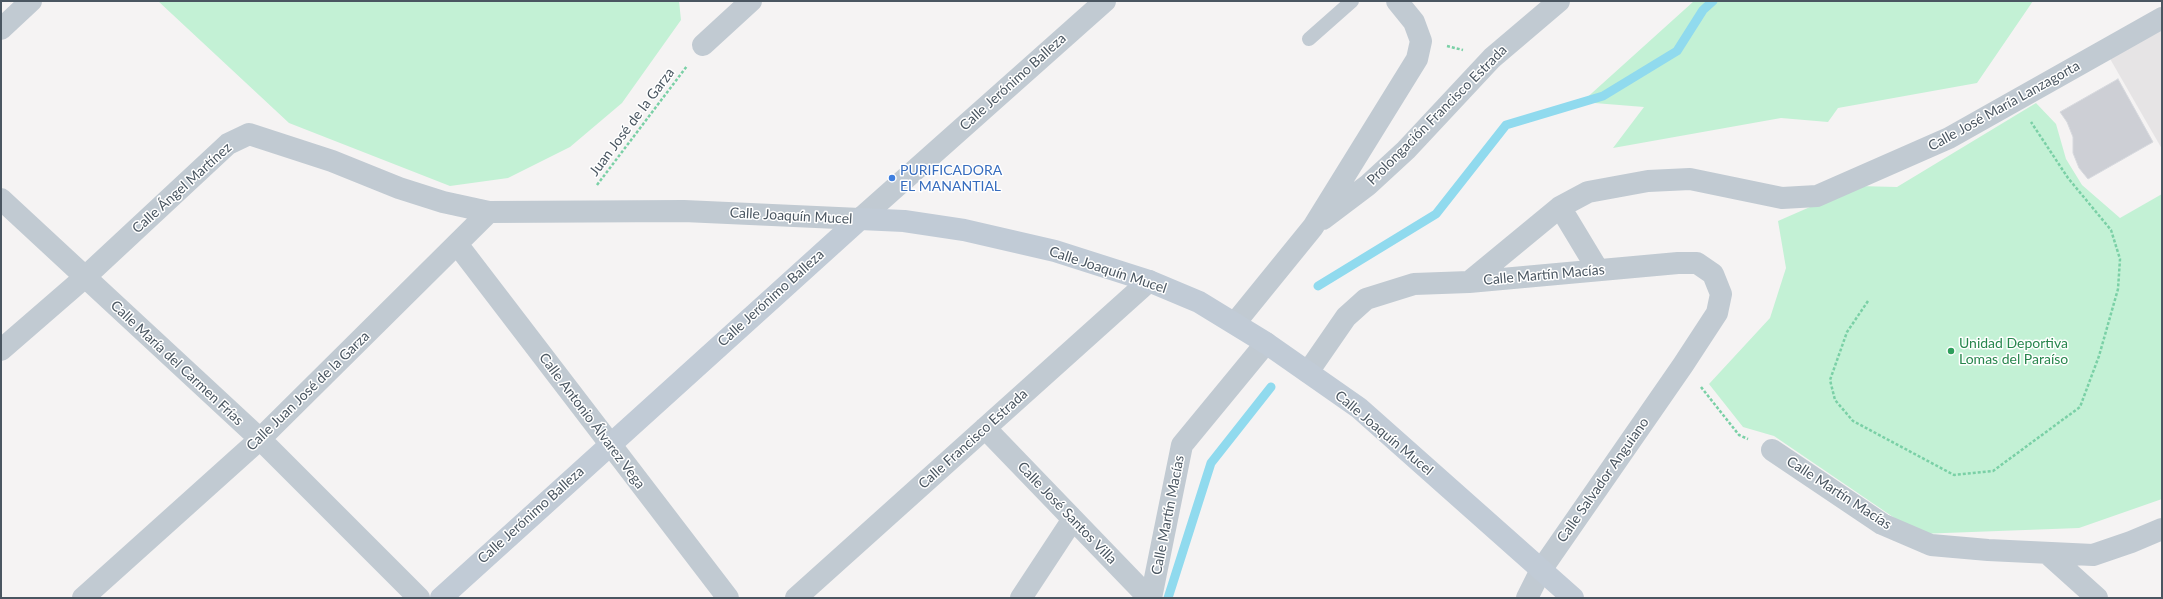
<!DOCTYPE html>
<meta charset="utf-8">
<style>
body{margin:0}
#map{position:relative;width:2163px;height:599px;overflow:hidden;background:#f5f3f3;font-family:Lato,sans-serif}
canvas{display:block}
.frame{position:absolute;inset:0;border:2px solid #4a5661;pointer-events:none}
</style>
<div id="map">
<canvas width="2163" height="599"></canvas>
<div class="frame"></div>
</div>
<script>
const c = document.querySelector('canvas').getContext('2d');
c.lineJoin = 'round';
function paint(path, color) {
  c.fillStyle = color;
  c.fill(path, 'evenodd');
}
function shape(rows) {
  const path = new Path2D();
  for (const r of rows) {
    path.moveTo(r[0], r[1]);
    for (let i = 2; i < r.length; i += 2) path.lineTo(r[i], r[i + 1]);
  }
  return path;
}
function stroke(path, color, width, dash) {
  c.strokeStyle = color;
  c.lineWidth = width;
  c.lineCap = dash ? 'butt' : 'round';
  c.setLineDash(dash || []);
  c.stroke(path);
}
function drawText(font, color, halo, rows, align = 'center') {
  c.font = font + ' Lato,sans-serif';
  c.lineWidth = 3;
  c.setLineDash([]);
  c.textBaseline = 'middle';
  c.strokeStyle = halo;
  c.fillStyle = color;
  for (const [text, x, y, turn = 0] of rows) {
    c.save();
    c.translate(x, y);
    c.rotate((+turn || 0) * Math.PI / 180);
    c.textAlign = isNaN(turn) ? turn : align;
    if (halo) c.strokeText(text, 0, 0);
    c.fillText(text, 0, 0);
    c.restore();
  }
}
paint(shape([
 [2162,28,2162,149,2109,57]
]), '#e6e4e5');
paint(shape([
 [158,1,679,1,681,20,622,103,570,147,508,178,450,186,289,123],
 [1694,1,2033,1,1977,83,1838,108,1828,122,1781,118,1613,148,1644,107,1582,102],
 [2036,103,2056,124,2066,159,2082,185,2120,218,2162,194,2162,499,2079,528,1918,534,1774,436,1743,427,1709,384,1770,318,1786,268,1778,221,1858,186,1897,187]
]), '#c3f1d5');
stroke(shape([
 [1318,286,1436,214,1506,125,1603,96,1677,51,1703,10,1713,1],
 [1168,598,1211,463,1271,387]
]), '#90daee', 9);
const building = shape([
 [2118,79,2153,142,2088,179,2079,168,2073,153,2073,137,2067,122,2060,112,2118,79]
]);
paint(building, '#cdcfd5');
stroke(building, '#d7d9de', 1);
stroke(shape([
 [1447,46,1463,50],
 [597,185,687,66],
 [1868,301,1847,332,1830,380,1835,400,1853,421,1954,475,1993,471,2080,407,2099,356,2118,289,2120,259,2111,230,2068,178,2031,122],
 [1701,387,1739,435,1748,439]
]), '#7ad0a6', 2.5, [3, 2]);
stroke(shape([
 [1309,39,1352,1]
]), '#c1cad2', 14);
stroke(shape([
 [1,29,31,1],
 [703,45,751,1],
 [1,199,260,439,419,598],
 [1560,207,1598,270],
 [1323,219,1368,185,1406,150,1492,58,1559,1],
 [457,244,728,598],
 [1469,282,1560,207,1588,192,1648,181,1690,179,1782,198,1817,196,1949,138,2162,18],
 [1235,323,1313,227,1417,59,1421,41,1414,22,1397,1],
 [1,350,84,278,228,144,249,134,332,161,399,188,443,202,489,212],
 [1308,372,1346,317,1366,299,1414,284,1469,282,1678,263,1697,263,1713,274,1721,294,1717,313,1683,365,1541,570,1527,598],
 [985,428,1149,598],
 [1772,450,1882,524,1931,545,1988,550,2093,555,2131,542,2162,529],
 [2047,553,2097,598],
 [83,598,260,439,489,212,684,211,860,219,1105,1],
 [796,598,1149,281],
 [1021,598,1073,519],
 [1151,598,1182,445,1266,343]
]), '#c1cad2', 22);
stroke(shape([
 [441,598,860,219,904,221,964,230,1055,251,1149,281,1199,302,1266,343,1359,408,1573,598]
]), '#c1cbd6', 22);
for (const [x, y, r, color] of [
 [892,178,4,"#3f7fe0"],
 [1951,351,4,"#2e9e5b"]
]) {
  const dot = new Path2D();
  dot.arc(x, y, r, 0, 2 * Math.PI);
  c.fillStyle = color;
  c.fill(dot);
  stroke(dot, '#fff', 1.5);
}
drawText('14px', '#4a5661', '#fff', [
 ["Calle Jerónimo Balleza",1013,82,-42],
 ["Calle José María Lanzagorta",2004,106,-29],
 ["Prolongación Francisco Estrada",1437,115,-45],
 ["Juan José de la Garza",632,122,-53],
 ["Calle Ángel Martínez",182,188,-42],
 ["Calle Joaquín Mucel",791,216,3],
 ["Calle Joaquín Mucel",1108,270,18],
 ["Calle Martín Macías",1544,275,-5],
 ["Calle Jerónimo Balleza",771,298,-42],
 ["Calle María del Carmen Frías",177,363,43],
 ["Calle Juan José de la Garza",308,391,-44],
 ["Calle Antonio Álvarez Vega",592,421,53],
 ["Calle Joaquín Mucel",1384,433,40],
 ["Calle Francisco Estrada",973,439,-42],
 ["Calle Salvador Anguiano",1603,480,-55],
 ["Calle Martín Macías",1839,493,33],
 ["Calle José Santos Villa",1067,513,46],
 ["Calle Jerónimo Balleza",531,515,-42],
 ["Calle Martín Macías",1168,515,-79]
]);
drawText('14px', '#366cbe', '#fff', [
 ["PURIFICADORA",900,170],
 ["EL MANANTIAL",900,186]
], 'left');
drawText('14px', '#27864d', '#fff', [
 ["Unidad Deportiva",1959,343],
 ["Lomas del Paraíso",1959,359]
], 'left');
</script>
